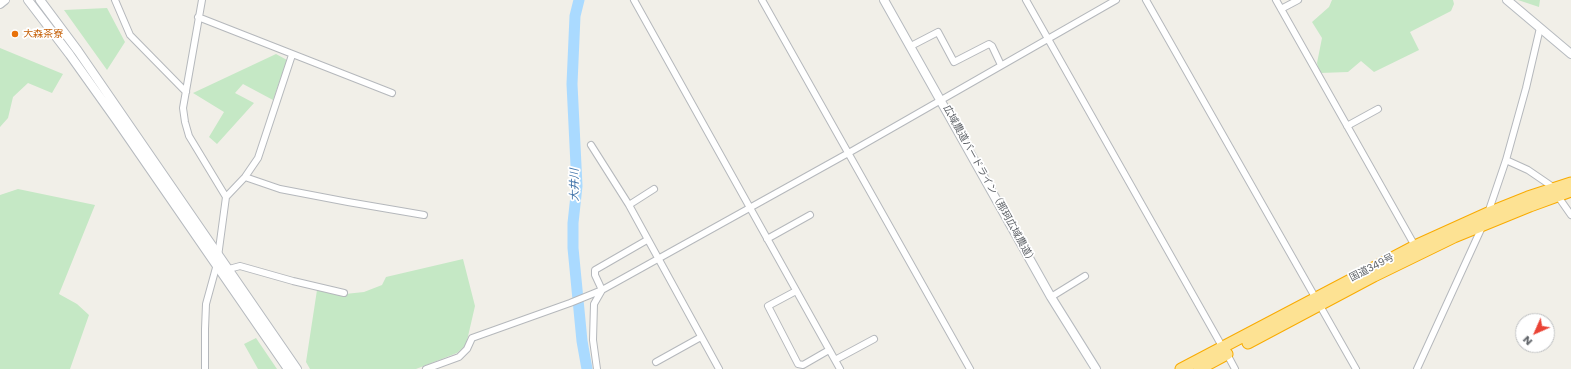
<!DOCTYPE html>
<meta charset="utf-8">
<style>
body{margin:0}
#map{position:relative;width:1571px;height:369px;overflow:hidden;background:#f1efe8;font-family:Poppins,sans-serif}
canvas{display:block}
.north{position:absolute;left:1515px;top:313px;width:40px;height:40px;box-sizing:border-box;background:#fff;border:1px solid #bfc1c3;border-radius:50%;rotate:225deg;font-size:11px;font-weight:700;line-height:16px;text-align:center;color:#5f6368}
.north::after{content:'';display:block;margin:auto;width:14px;height:18px;background:#ea4335;clip-path:polygon(50% 0,100% 100%,50% 72%,0 100%)}
</style>
<div id="map">
<canvas width="1571" height="369"></canvas>
<div class="north">N</div>
</div>
<script>
const c = document.querySelector('canvas').getContext('2d');
c.lineJoin = 'round';
function paint(path, color) {
  c.fillStyle = color;
  c.fill(path, 'evenodd');
}
function shape(rows) {
  const path = new Path2D();
  for (const r of rows) {
    path.moveTo(r[0], r[1]);
    for (let i = 2; i < r.length; i += 2) path.lineTo(r[i], r[i + 1]);
  }
  return path;
}
function stroke(path, color, width, dash) {
  c.strokeStyle = color;
  c.lineWidth = width;
  c.lineCap = dash ? 'butt' : 'round';
  c.setLineDash(dash || []);
  c.stroke(path);
}
function drawText(font, color, halo, rows, align = 'center') {
  c.font = font + ' Poppins,"Noto Sans JP",sans-serif';
  c.lineWidth = 3.5;
  c.setLineDash([]);
  c.textBaseline = 'middle';
  c.strokeStyle = halo;
  c.fillStyle = color;
  for (const [text, x, y, turn = 0] of rows) {
    c.save();
    c.translate(x, y);
    c.rotate((+turn || 0) * Math.PI / 180);
    c.textAlign = isNaN(turn) ? turn : align;
    if (halo) c.strokeText(text, 0, 0);
    c.fillText(text, 0, 0);
    c.restore();
  }
}
paint(shape([
 [1332,0,1453,0,1454,4,1451,11,1410,32,1419,50,1374,72,1361,61,1348,72,1320,73,1317,63,1322,38,1312,22,1329,7],
 [1518,0,1540,0,1539,7],
 [107,8,125,42,107,70,64,10],
 [0,48,63,74,52,93,28,83,13,97,8,118,0,127],
 [276,54,287,60,273,100,243,84,235,93,254,103,217,144,209,137,224,112,193,93],
 [18,189,95,205,59,294,77,304,89,315,70,369,0,369,0,195],
 [463,259,475,306,466,345,457,353,416,369,310,369,306,362,317,290,345,294,364,292,382,285,386,277],
 [256,338,277,369,258,369,244,344]
]), '#c5e8c5');
stroke(shape([
 [579,0,575,16,572,84,577,186,573,223,573,248,582,341,587,369]
]), '#aadaff', 11);
const street = shape([
 [115,0,130,35,186,92],
 [202,0,183,108,185,122,189,136,226,197],
 [634,0,840,369],
 [762,0,970,369],
 [1026,0,1223,348],
 [1146,0,1356,369],
 [1276,0,1415,246],
 [1281,9,1298,0],
 [198,17,392,93],
 [911,46,938,32,954,62,989,44,992,46,1001,65],
 [1347,126,1378,109],
 [591,145,629,205,719,369],
 [1506,160,1528,170,1550,185,1571,215],
 [245,177,280,189,348,202,424,215],
 [629,205,654,189],
 [1488,213,1506,160,1526,88,1540,28],
 [767,239,810,215],
 [229,269,240,266,293,281,344,293],
 [796,291,768,306,798,364,803,365,829,350],
 [1051,297,1085,276],
 [1227,354,1235,369],
 [835,360,874,339],
 [656,362,701,337],
 [205,369,205,329,206,304,217,264,226,197,245,177,258,158,292,55],
 [426,369,459,357,467,349,472,338,570,303,602,290,852,151,1116,0],
 [597,369,593,340,594,304,602,290,595,275,595,270,647,240],
 [1417,369,1482,227]
]);
const secondary = shape([
 [28,0,70,55,117,121,288,369],
 [40,0,78,51,297,369],
 [884,0,1051,297,1096,369],
 [1507,0,1571,54],
 [0,4,5,0]
]);
const highway = shape([
 [1248,343,1374,276,1454,237,1530,206,1571,191],
 [1181,369,1415,246,1488,213,1528,197,1571,183],
 [1199,369,1227,354]
]);
stroke(street, '#b5b8bc', 8);
stroke(secondary, '#b6babf', 10);
stroke(highway, '#f9ab00', 13);
stroke(street, '#fff', 6);
stroke(secondary, '#fff', 8);
stroke(highway, '#fde293', 11);
for (const [x, y, r, color] of [
 [15,34,4,"#e8710a"]
]) {
  const dot = new Path2D();
  dot.arc(x, y, r, 0, 2 * Math.PI);
  c.fillStyle = color;
  c.fill(dot);
  stroke(dot, '#fff', 1.5);
}
drawText('10px', '#c56008', '#fff', [
 ["大森茶寮",23,34]
], 'left');
drawText('10px', '#5f6368', '#fff', [
 ["広域農道バードライン（那珂広域農道）",989,185,61],
 ["国道349号",1372,268,-27]
]);
drawText('italic 11px', '#4174aa', '#fff', [
 ["大井川",575,185,-90]
]);
</script>
